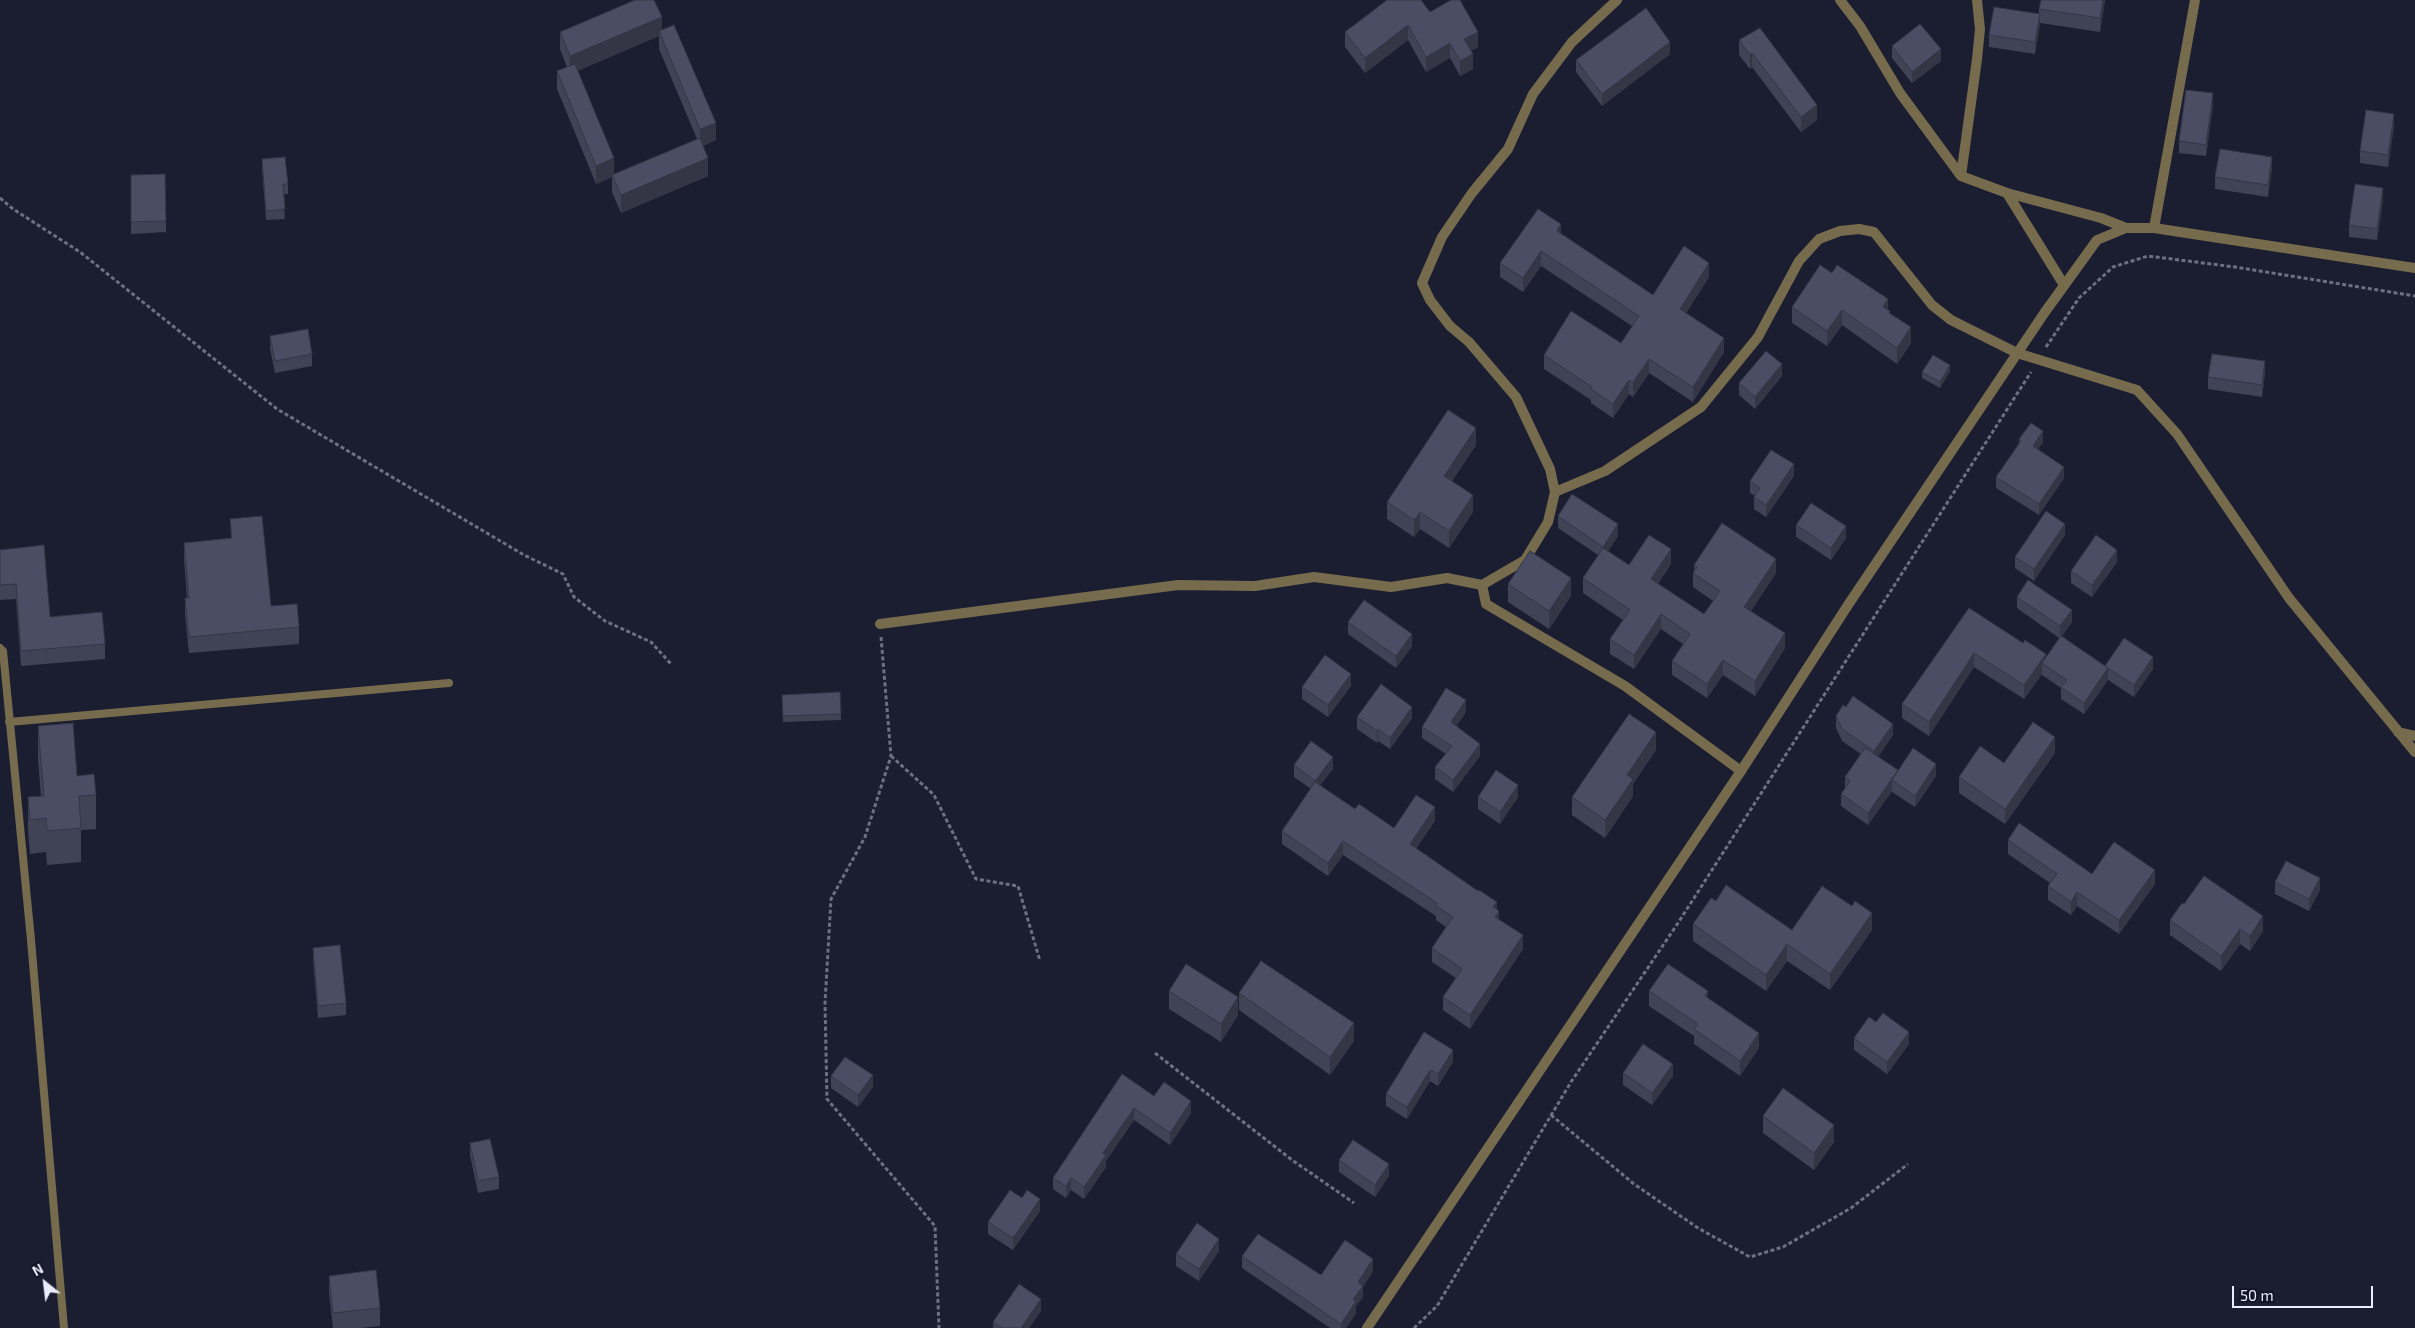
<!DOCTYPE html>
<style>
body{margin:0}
#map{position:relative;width:2415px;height:1328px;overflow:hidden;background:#1b1d31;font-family:"Exo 2",sans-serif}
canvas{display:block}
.north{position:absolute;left:20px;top:1258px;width:50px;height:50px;-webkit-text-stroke:4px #121427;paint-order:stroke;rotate:331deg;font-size:14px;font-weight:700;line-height:20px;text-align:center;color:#eaecfb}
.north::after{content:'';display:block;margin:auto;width:18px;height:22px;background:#eaecfb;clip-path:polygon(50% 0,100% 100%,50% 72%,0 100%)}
.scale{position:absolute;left:2232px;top:1286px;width:141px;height:22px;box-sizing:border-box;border:2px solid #eaecfb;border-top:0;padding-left:6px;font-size:15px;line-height:18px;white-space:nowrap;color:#eaecfb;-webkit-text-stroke:4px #121427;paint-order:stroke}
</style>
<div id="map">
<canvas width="2415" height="1328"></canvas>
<div class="north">N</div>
<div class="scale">50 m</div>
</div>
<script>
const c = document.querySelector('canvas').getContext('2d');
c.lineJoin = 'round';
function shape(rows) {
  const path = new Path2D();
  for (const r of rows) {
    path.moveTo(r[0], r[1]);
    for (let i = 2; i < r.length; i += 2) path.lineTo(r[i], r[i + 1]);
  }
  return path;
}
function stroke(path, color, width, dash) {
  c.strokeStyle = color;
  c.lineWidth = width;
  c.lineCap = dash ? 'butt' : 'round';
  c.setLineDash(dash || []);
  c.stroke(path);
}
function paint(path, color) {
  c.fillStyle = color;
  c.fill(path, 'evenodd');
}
stroke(shape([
 [0,198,13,209,80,252,277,409,524,555,563,574,574,597,605,621,651,642,671,664],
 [2046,347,2079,298,2113,267,2148,256,2235,267,2415,296],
 [881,637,891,756,865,837,831,899,825,1003,827,1099,935,1226,939,1328],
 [891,756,934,795,976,879,1018,886,1040,961],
 [1155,1053,1292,1160,1354,1203],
 [1551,1115,1634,1184,1698,1228,1750,1257,1783,1247,1851,1208,1908,1164],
 [1414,1328,1437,1306,1571,1082,1678,923,2031,372]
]), '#6e7082', 3, [4, 2.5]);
stroke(shape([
 [0,648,3,651,31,940,64,1328],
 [9,722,449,683]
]), '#766b4c', 8);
stroke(shape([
 [1840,0,1860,26,1900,93,1961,176,2007,193,2064,285],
 [1961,176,1977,59,1980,29,1977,0],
 [2007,193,2101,218,2126,228],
 [2154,228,2195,0],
 [1555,492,1605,471,1701,407,1758,337,1799,261,1819,239,1840,231,1859,229,1874,232,1932,305,1951,320,2017,353,2137,390,2177,434,2289,598,2415,752],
 [1482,585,1486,604,1625,686,1741,771],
 [880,624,1178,585,1255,586,1314,577,1391,587,1447,578,1482,585,1525,560,1548,522,1555,492,1550,469,1516,397,1469,342,1450,326,1430,300,1422,283,1442,237,1472,193,1508,149,1533,94,1572,42,1617,0],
 [2398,732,2415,736]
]), '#766b4c', 10);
stroke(shape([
 [1367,1328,1741,771,1848,605,2045,312,2097,240,2126,228,2154,228,2415,268]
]), '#766b4c', 10);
paint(shape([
 [2105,0,2100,32,2040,23,2035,54,1989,47,1989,35,2039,14,2039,9],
 [1430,12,1478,47,1471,51,1473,69,1460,76,1450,58,1426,72,1408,40,1365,73,1345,47,1345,32],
 [1760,28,1817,120,1801,132,1752,67,1750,69,1739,55,1739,40],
 [662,30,716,140,703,146,708,176,621,213,612,192,612,177,596,184,557,89,557,71,567,67,560,49,560,32],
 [659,36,659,49,697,139,614,174,577,71],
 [1892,46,1941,61,1912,83,1892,58],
 [1670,54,1602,106,1576,72,1576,60],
 [2213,105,2206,156,2179,153,2179,141],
 [2394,126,2388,167,2360,163,2360,151],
 [262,159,288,184,288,194,283,194,285,219,266,220,262,168],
 [2272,169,2268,197,2215,189,2215,177],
 [131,175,166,221,166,232,131,234],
 [2383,200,2377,240,2349,237,2349,225],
 [1561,234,1653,295,1709,277,1686,313,1724,352,1693,402,1649,373,1633,397,1629,394,1613,418,1591,403,1591,400,1544,369,1544,355,1621,343,1632,326,1541,266,1523,292,1500,277,1500,263],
 [1792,307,1888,310,1911,343,1897,364,1842,325,1827,346,1792,323],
 [270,336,312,354,312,366,275,373,270,348],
 [1950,371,1940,388,1922,378,1922,372],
 [2265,373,2262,397,2208,389,2208,377],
 [1782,376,1755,409,1739,395,1739,383],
 [2019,439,2043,442,2038,449,2064,478,2039,515,1996,488,1996,477,2019,443],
 [1476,445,1452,481,1473,512,1449,548,1420,529,1414,537,1387,519,1387,502],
 [1794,476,1766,517,1754,509,1754,497,1755,496,1750,493,1750,481],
 [1558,516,1618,536,1608,551,1629,565,1671,564,1658,584,1704,614,1713,601,1693,587,1693,573,1694,571,1694,565,1776,573,1751,611,1785,648,1755,696,1723,675,1707,698,1672,675,1672,661,1683,644,1661,629,1634,669,1610,654,1610,639,1623,620,1583,593,1583,578,1598,555,1558,528],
 [230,519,271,606,299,627,299,644,189,653,185,615,185,598,187,598,184,560,184,543,231,539],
 [1796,525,1846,538,1831,560,1796,537],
 [2065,535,2034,581,2015,568,2015,557],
 [0,550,50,617,105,644,105,659,21,666,16,599,0,600],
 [2117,562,2092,597,2071,583,2071,571],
 [1508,584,1571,596,1549,629,1508,602],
 [2017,597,2072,622,2062,636,2105,666,2153,669,2134,697,2108,680,2084,714,2061,699,2061,688,2042,675,2042,674,2024,699,1974,667,1929,736,1902,718,1902,704,1969,608,2023,643,2046,657,2059,638,2017,608],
 [1348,622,1412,646,1396,668,1348,634],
 [1351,686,1328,717,1302,699,1302,687],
 [840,692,841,720,783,722,782,701],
 [1466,712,1456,726,1480,756,1453,792,1435,779,1435,767,1446,754,1422,738,1422,727],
 [1836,716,1893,735,1878,757,1898,770,1936,776,1915,807,1892,792,1892,791,1868,825,1841,806,1841,794,1845,789,1845,777,1861,754,1842,741,1836,728],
 [1357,717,1412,718,1390,749,1378,741,1377,743,1357,729],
 [38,726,77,776,96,795,96,829,81,830,81,862,47,865,46,852,30,854,28,831,28,797,41,796,38,760],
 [1656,750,1633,784,1633,796,1605,838,1572,815,1572,797],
 [2055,753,2005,824,1959,793,1959,777,2004,763],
 [1294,765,1333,769,1320,785,1355,809,1394,828,1435,821,1416,848,1497,910,1499,920,1523,949,1470,1029,1443,1010,1443,997,1456,978,1432,962,1432,948,1446,927,1436,920,1436,916,1343,855,1328,876,1282,844,1282,831,1311,789,1294,777],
 [1478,797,1518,797,1500,824,1478,809],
 [2008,840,2092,874,2155,884,2119,934,2077,906,2071,915,2048,900,2048,886,2050,883,2008,854],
 [2275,882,2320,890,2309,911,2275,894],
 [1716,901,1792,930,1872,930,1830,990,1787,961,1766,991,1693,941,1693,924],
 [2184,904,2263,931,2250,951,2240,944,2221,971,2170,935,2170,920],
 [313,948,346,1003,346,1015,318,1018,313,960],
 [1169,991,1238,1015,1221,1042,1169,1009],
 [1649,991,1708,998,1759,1048,1740,1076,1694,1044,1694,1036,1649,1006],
 [1239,993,1354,1041,1330,1075,1239,1010],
 [1876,1022,1909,1044,1887,1074,1854,1050,1854,1038],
 [1424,1032,1453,1062,1438,1086,1430,1081,1407,1119,1386,1106,1386,1094],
 [1623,1073,1673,1076,1652,1105,1623,1085],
 [1122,1074,1154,1096,1191,1113,1170,1145,1134,1120,1106,1161,1106,1167,1084,1199,1071,1190,1066,1198,1053,1189,1053,1178],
 [831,1076,873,1087,858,1107,831,1088],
 [1763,1116,1834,1142,1814,1170,1763,1133],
 [470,1143,499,1177,499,1189,478,1193,470,1155],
 [1339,1160,1389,1176,1375,1197,1339,1172],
 [1040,1211,1013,1250,988,1234,988,1222],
 [1219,1251,1199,1281,1176,1266,1176,1254],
 [1242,1256,1321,1275,1373,1271,1363,1287,1363,1297,1356,1306,1356,1313,1346,1328,1330,1328,1242,1268],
 [329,1276,380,1308,380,1326,361,1328,333,1328,329,1293],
 [1041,1311,1029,1328,993,1328,993,1322]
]), '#404256');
paint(shape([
 [2103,0,2105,0,2100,32,2100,18],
 [2040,14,2040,26,2035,54,2035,42],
 [662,17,662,35,659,31,659,36,570,74,570,56],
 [1408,25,1408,40,1365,73,1365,58],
 [1478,32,1478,47,1464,54,1464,39],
 [1670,42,1670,54,1602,106,1602,94],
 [1450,43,1450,58,1426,72,1426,57],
 [1941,49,1941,61,1912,83,1912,72],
 [1752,53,1752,67,1750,69,1750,55],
 [1473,54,1473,69,1460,76,1460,61],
 [2213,93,2213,105,2206,156,2206,145],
 [1817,105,1817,120,1801,132,1801,117],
 [2394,114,2394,126,2388,167,2388,155],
 [716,123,716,140,700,147,700,129],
 [2272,157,2272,169,2268,197,2268,185],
 [614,158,614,176,612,175,612,177,596,184,596,166],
 [708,158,708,176,621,213,621,195],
 [2383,188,2383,200,2377,240,2377,229],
 [1561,224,1561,239,1557,231],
 [1541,251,1541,266,1523,292,1523,278],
 [1709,263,1709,277,1680,323,1680,309],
 [1888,299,1888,314,1883,307],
 [1842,310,1842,325,1827,346,1827,331],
 [1911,327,1911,343,1897,364,1897,348],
 [1724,338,1724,352,1693,402,1693,387],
 [1649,359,1649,373,1633,397,1633,382],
 [2265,361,2265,373,2262,397,2262,385],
 [1782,364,1782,376,1755,409,1755,397],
 [1950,365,1950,371,1940,388,1940,382],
 [1629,380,1629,394,1613,418,1613,404],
 [1476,428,1476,445,1444,493,1444,476],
 [2043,431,2043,442,2033,457,2033,446],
 [1794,464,1794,476,1766,517,1766,505],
 [2064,467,2064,478,2039,515,2039,504],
 [1473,495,1473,512,1449,548,1449,531],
 [1420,512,1420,529,1414,537,1414,520],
 [1618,524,1618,536,1603,559,1603,547],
 [2065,524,2065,535,2034,581,2034,569],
 [1846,526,1846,538,1831,560,1831,548],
 [1671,549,1671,564,1651,594,1651,579],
 [2117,550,2117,562,2092,597,2092,585],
 [1776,559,1776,573,1744,621,1744,607],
 [1571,578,1571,596,1549,629,1549,611],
 [2072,610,2072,622,2060,638,2060,626],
 [1661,614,1661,629,1634,669,1634,655],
 [1785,633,1785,648,1755,696,1755,681],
 [1412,634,1412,646,1396,668,1396,656],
 [1974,653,1974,667,1929,736,1929,722],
 [2046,654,2046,666,2042,663,2042,674,2024,699,2024,685],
 [2153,657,2153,669,2134,697,2134,685],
 [1723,660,1723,675,1707,698,1707,684],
 [2108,668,2108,680,2084,714,2084,703],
 [1351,674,1351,686,1328,717,1328,705],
 [1466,700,1466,712,1451,734,1451,722],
 [1412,707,1412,718,1390,749,1390,738],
 [1893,724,1893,735,1874,763,1874,751],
 [1378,729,1378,741,1377,743,1377,731],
 [1656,732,1656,750,1633,784,1633,796,1605,838,1605,820,1627,775],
 [2055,737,2055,753,2005,824,2005,809],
 [1480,744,1480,756,1453,792,1453,780],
 [1333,757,1333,769,1315,792,1315,781],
 [1936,764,1936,776,1915,807,1915,796],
 [1898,770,1892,780,1892,791,1868,825,1868,813],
 [1518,785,1518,797,1500,824,1500,812],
 [1435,807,1435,821,1410,858,1410,844],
 [1343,841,1343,855,1328,876,1328,863],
 [2155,870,2155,884,2119,934,2119,920],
 [2320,878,2320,890,2309,911,2309,899],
 [2077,892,2077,906,2071,915,2071,902],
 [1497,902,1497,914,1499,911,1499,925,1495,931,1493,907],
 [1872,913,1872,930,1830,990,1830,974],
 [2263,916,2263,931,2250,951,2250,936],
 [2240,929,2240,944,2221,971,2221,956],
 [1523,935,1523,949,1470,1029,1470,1015],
 [1787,944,1787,961,1766,991,1766,975],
 [1708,991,1708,1006,1705,996],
 [1238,997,1238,1015,1221,1042,1221,1024],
 [1354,1023,1354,1041,1330,1075,1330,1057],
 [1909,1032,1909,1044,1887,1074,1887,1062],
 [1759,1033,1759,1048,1740,1076,1740,1061],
 [1453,1050,1453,1062,1438,1086,1438,1074],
 [1673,1064,1673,1076,1652,1105,1652,1093],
 [1430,1070,1430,1081,1407,1119,1407,1107],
 [873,1075,873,1087,858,1107,858,1095],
 [1191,1101,1191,1113,1170,1145,1170,1133],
 [1134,1108,1134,1120,1106,1161,1106,1167,1084,1199,1084,1187,1103,1153],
 [1834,1125,1834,1142,1814,1170,1814,1153],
 [1389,1164,1389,1176,1375,1197,1375,1185],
 [1071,1178,1071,1190,1066,1198,1066,1186],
 [1040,1199,1040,1211,1013,1250,1013,1238],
 [1219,1239,1219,1251,1199,1281,1199,1269],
 [1373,1259,1373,1271,1363,1287,1363,1297,1356,1306,1356,1313,1346,1328,1341,1328,1341,1324,1353,1299,1358,1282],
 [1041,1299,1041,1311,1029,1328,1021,1328]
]), '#343646');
const building = shape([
 [635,0,654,0,662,17,570,56,560,32,635,0],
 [1387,0,1421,0,1430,12,1451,0,1460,0,1478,32,1464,39,1473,54,1460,61,1450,43,1426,57,1408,25,1365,58,1345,32,1387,0],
 [2041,0,2103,0,2100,18,2039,9,2041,0],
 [1994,7,2040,14,2035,42,1989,35,1994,7],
 [1646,8,1670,42,1602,94,1576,60,1646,8],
 [1920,24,1941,49,1912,72,1892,46,1920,24],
 [674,25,716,123,700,129,659,31,674,25],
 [1760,28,1817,105,1801,117,1752,53,1750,55,1739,40,1760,28],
 [575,64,614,158,596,166,557,71,575,64],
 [2186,90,2213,93,2206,145,2179,141,2186,90],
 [2366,110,2394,114,2388,155,2360,151,2366,110],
 [700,138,708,158,621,195,612,175,700,138],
 [2220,149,2272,157,2268,185,2215,177,2220,149],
 [285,157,288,184,283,184,285,209,266,211,262,159,285,157],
 [165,174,166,221,131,222,131,175,165,174],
 [2355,184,2383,188,2377,229,2349,225,2355,184],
 [1538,209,1561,224,1557,231,1653,295,1684,246,1709,263,1680,309,1724,338,1693,387,1649,359,1633,382,1629,380,1613,404,1591,389,1592,387,1544,355,1571,311,1621,343,1639,316,1541,251,1523,278,1500,263,1538,209],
 [1820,265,1832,273,1837,265,1888,299,1883,307,1890,311,1889,313,1911,327,1897,348,1842,310,1827,331,1792,307,1820,265],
 [308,329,312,354,275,361,270,336,308,329],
 [1766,351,1782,364,1755,397,1739,383,1766,351],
 [2212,354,2265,361,2262,385,2208,377,2212,354],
 [1933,355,1950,365,1940,382,1922,372,1933,355],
 [1448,410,1476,428,1444,476,1473,495,1449,531,1420,512,1414,520,1387,502,1448,410],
 [2031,423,2043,431,2033,446,2064,467,2039,504,1996,477,2021,441,2019,439,2031,423],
 [1771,450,1794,464,1766,505,1754,497,1760,488,1750,481,1771,450],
 [1572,494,1618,524,1603,547,1558,516,1572,494],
 [1811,503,1846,526,1831,548,1796,525,1811,503],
 [2046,511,2065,524,2034,569,2015,557,2046,511],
 [262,516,271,606,297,604,299,627,189,637,185,598,189,598,184,543,232,538,230,519,262,516],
 [1722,523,1776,559,1744,607,1785,633,1755,681,1723,660,1707,684,1672,661,1690,634,1661,614,1634,655,1610,639,1630,610,1583,578,1603,548,1629,565,1649,535,1671,549,1651,579,1704,614,1720,591,1693,573,1697,567,1694,565,1722,523],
 [2096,535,2117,550,2092,585,2071,571,2096,535],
 [44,545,50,617,102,612,105,644,21,651,16,584,0,585,0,550,44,545],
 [1530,551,1571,578,1549,611,1508,584,1530,551],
 [2028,580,2072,610,2060,626,2017,597,2028,580],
 [1364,600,1412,634,1396,656,1348,622,1364,600],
 [1969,608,2023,643,2025,640,2046,654,2024,685,1974,653,1929,722,1902,704,1969,608],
 [2061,636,2108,668,2084,703,2061,687,2067,680,2042,663,2061,636],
 [2124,638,2153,657,2134,685,2105,666,2124,638],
 [1325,655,1351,674,1328,705,1302,687,1325,655],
 [1381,684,1412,707,1390,738,1378,729,1377,731,1357,717,1381,684],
 [1446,688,1466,700,1451,722,1480,744,1453,780,1435,767,1452,746,1422,727,1446,688],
 [840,692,841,714,783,716,782,695,840,692],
 [1853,696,1893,724,1874,751,1842,729,1836,716,1843,705,1846,707,1853,696],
 [1629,714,1656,732,1627,775,1633,779,1605,820,1572,797,1629,714],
 [2033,722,2055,737,2005,809,1959,777,1980,746,2004,763,2033,722],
 [73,723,77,776,94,774,96,795,79,796,81,828,47,831,46,818,30,820,28,797,44,796,38,726,73,723],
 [1311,741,1333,757,1315,781,1294,765,1311,741],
 [1865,748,1898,770,1868,813,1841,794,1850,781,1845,777,1865,748],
 [1913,748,1936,764,1915,796,1892,780,1913,748],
 [1496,770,1518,785,1500,812,1478,797,1496,770],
 [1315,782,1355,809,1359,804,1394,828,1416,795,1435,807,1410,844,1478,891,1479,890,1497,902,1493,907,1499,911,1495,917,1523,935,1470,1015,1443,997,1462,969,1432,948,1453,917,1436,906,1437,903,1343,841,1328,863,1282,831,1315,782],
 [2019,823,2092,874,2114,842,2155,870,2119,920,2077,892,2071,902,2048,886,2057,874,2008,840,2019,823],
 [2286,861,2320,878,2309,899,2275,882,2286,861],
 [2204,876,2263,916,2250,936,2240,929,2221,956,2170,920,2182,903,2184,904,2204,876],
 [1726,885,1792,930,1822,886,1852,906,1855,901,1872,913,1830,974,1787,944,1766,975,1693,924,1711,898,1716,901,1726,885],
 [340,945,346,1003,318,1006,313,948,340,945],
 [1261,961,1354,1023,1330,1057,1239,993,1261,961],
 [1186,964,1238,997,1221,1024,1169,991,1186,964],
 [1668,964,1708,991,1705,996,1759,1033,1740,1061,1694,1029,1698,1024,1649,991,1668,964],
 [1883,1013,1909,1032,1887,1062,1854,1038,1869,1017,1876,1022,1883,1013],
 [1424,1032,1453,1050,1438,1074,1430,1070,1407,1107,1386,1094,1424,1032],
 [1643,1044,1673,1064,1652,1093,1623,1073,1643,1044],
 [845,1057,873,1075,858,1095,831,1076,845,1057],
 [1122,1074,1154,1096,1164,1082,1191,1101,1170,1133,1134,1108,1103,1153,1106,1155,1084,1187,1071,1178,1066,1186,1053,1178,1122,1074],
 [1783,1088,1834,1125,1814,1153,1763,1116,1783,1088],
 [490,1139,499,1177,478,1181,470,1143,490,1139],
 [1353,1140,1389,1164,1375,1185,1339,1160,1353,1140],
 [1010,1190,1022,1198,1027,1190,1040,1199,1013,1238,988,1222,1010,1190],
 [1197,1223,1219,1239,1199,1269,1176,1254,1197,1223],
 [1258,1234,1321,1275,1345,1240,1373,1259,1358,1282,1363,1286,1353,1299,1356,1301,1341,1324,1242,1256,1258,1234],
 [376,1270,380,1308,333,1313,329,1276,376,1270],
 [1019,1284,1041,1299,1021,1328,1002,1328,993,1322,1019,1284]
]);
paint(building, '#4a4d64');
stroke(building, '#343646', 1);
</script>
